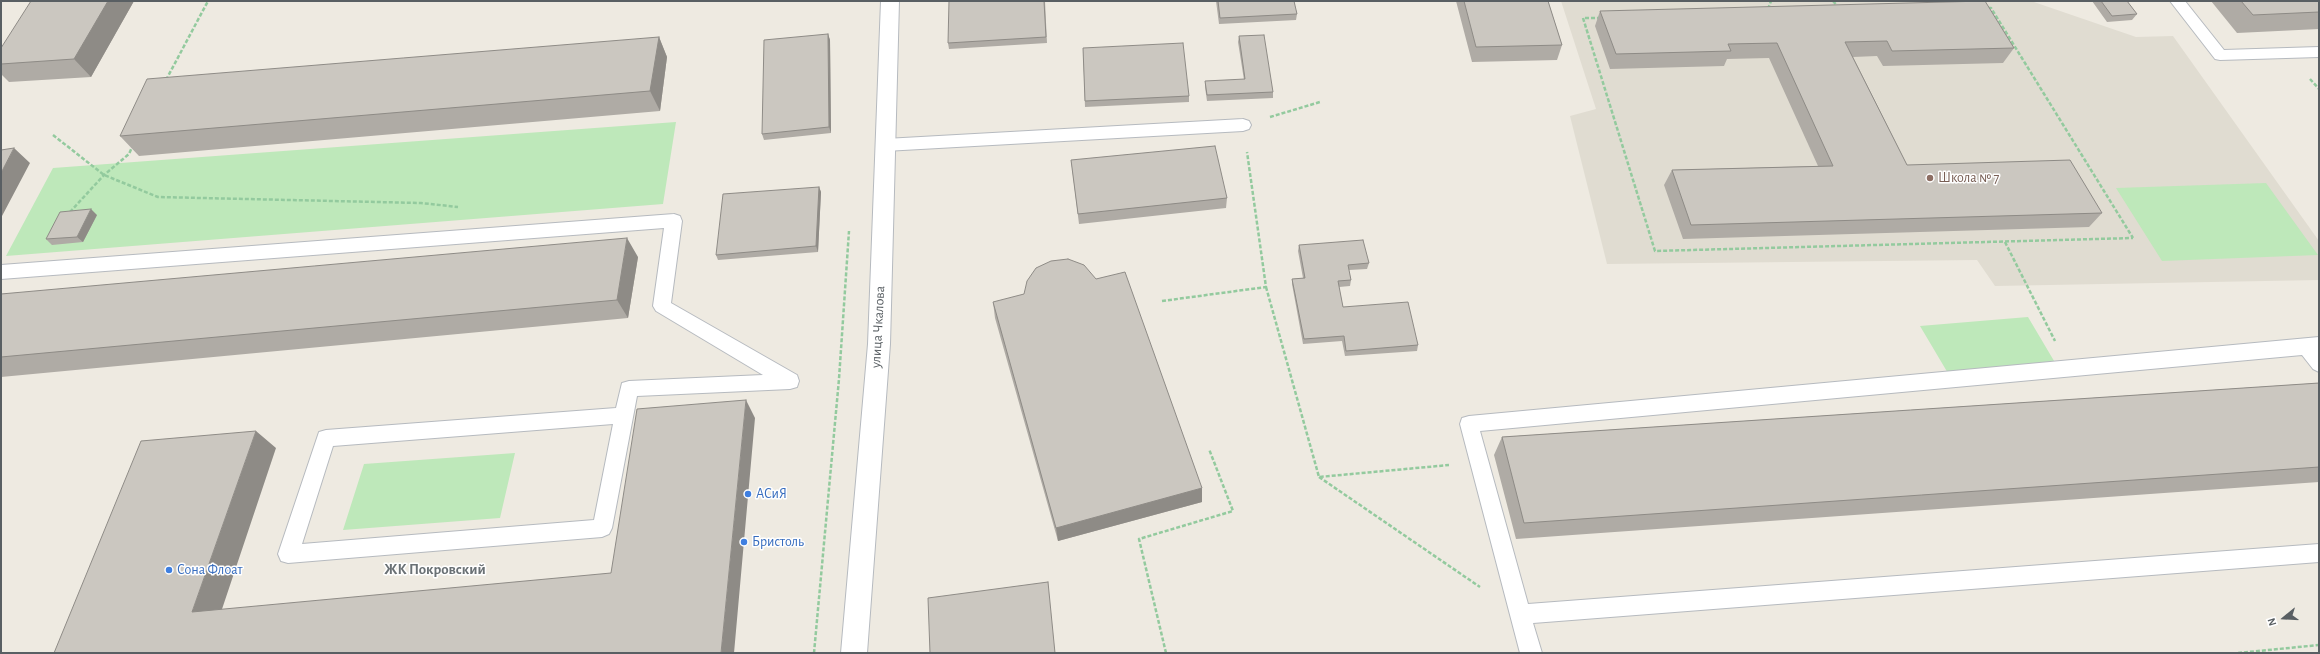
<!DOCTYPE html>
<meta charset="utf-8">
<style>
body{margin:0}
#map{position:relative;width:2320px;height:654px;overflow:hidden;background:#eeeae1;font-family:"Alegreya Sans",sans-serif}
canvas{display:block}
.frame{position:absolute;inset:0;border:2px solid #595f63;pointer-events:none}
.north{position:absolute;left:2264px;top:598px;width:40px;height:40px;-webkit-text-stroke:3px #fff;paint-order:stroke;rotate:252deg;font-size:11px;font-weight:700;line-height:16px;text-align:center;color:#595f63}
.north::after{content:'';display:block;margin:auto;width:14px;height:18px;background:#595f63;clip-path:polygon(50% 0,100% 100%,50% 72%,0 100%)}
</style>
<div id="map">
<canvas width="2320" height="654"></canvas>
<div class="frame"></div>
<div class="north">N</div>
</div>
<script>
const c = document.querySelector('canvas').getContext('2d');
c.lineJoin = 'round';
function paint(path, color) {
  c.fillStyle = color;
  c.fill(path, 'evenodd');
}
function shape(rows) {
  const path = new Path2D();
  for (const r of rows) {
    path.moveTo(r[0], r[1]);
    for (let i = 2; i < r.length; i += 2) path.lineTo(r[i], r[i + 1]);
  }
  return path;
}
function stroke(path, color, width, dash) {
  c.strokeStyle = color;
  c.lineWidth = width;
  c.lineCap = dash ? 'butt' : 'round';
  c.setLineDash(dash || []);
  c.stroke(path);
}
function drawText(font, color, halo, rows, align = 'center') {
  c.font = font + ' "Alegreya Sans",sans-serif';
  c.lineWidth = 3;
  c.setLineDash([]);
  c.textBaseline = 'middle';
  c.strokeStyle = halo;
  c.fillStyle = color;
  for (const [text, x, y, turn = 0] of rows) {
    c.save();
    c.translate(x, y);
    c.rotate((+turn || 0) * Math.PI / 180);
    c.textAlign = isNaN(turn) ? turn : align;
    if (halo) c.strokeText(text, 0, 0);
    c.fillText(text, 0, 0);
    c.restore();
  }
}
paint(shape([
 [1561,1,2031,1,2136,37,2173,36,2319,241,2319,280,1995,286,1977,260,1607,264,1570,116,1596,109]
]), '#e0dcd1');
paint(shape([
 [676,122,663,204,6,256,53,168],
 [2266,183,2318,255,2162,261,2116,188],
 [2028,317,2060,371,1952,380,1920,326],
 [515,453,500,518,343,530,364,464]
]), '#bee8ba');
const lane = shape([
 [2170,1,2185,1,2224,50,2319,47,2319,57,2220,60,2215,59,2170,1],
 [1243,119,1249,121,1251,125,1249,129,1243,131,885,151,879,149,877,145,879,141,885,139,1243,119],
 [674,214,680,216,682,221,671,303,797,375,799,381,797,387,790,389,637,396,612,528,609,534,602,537,288,563,281,561,278,554,319,432,326,430,616,408,622,383,629,381,763,375,656,311,653,306,664,228,1,279,1,265,674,214],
 [613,424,594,520,302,544,333,446,613,424],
 [2319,337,2319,372,2313,369,2302,355,1480,431,1528,604,2319,544,2319,562,1533,623,1542,653,1520,653,1460,424,1462,418,1469,416,2319,337]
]);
const street = shape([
 [881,1,899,1,890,344,867,653,841,653,868,344,881,1]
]);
stroke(lane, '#b6babf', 2);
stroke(street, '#b6babf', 2);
stroke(shape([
 [1833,1,1839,8],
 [1988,8,1991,8,2133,238],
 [1768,9,1771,1],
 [1601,18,1583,18,1655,251,2133,238],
 [2310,79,2319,89],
 [166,80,208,1],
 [1270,117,1320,102],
 [53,135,104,175,158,197,421,203,458,207],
 [70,212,104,175,129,154,133,145],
 [2005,242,2055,341],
 [1266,287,1319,477,1449,465],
 [1162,301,1266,287,1247,152],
 [1319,477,1480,587],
 [814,653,839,379,849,231],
 [1166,653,1139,539,1233,511,1209,449],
 [2238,653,2319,645]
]), '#93ca9e', 2.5, [4, 2]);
paint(lane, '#fff');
paint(street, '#fff');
paint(shape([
 [31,1,134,1,91,77,9,82,1,74,1,64],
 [1045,1,1047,43,949,49,948,43],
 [1216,1,1294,1,1297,14,1296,20,1219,24],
 [1456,1,1548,1,1562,45,1557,60,1472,62],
 [2092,1,2127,1,2137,14,2132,20,2107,22],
 [2211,1,2319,1,2319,29,2237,33],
 [1600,11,2014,48,2003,63,1883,66,1877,56,1853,57,1907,165,2102,213,2089,227,1683,239,1664,185,1672,170,1818,166,1769,58,1727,59,1724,66,1610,69,1595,26],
 [828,34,830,40,831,133,764,140,762,134],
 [1239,36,1273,92,1273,98,1207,101,1205,87,1205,81,1244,80,1238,42],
 [659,37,667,57,660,111,139,156,120,136],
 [1083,48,1189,96,1189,102,1085,107],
 [1071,160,1227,198,1226,208,1079,224],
 [819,187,821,192,818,252,718,260,716,255],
 [97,215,83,242,52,245,46,239],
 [1299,245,1369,263,1367,269,1349,270,1351,280,1350,286,1339,287,1343,307,1418,345,1417,351,1345,356,1342,341,1303,344,1292,284,1292,279,1303,278,1298,251],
 [638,257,628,318,1,377,1,294],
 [993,302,1202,488,1202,502,1058,541,995,318],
 [2319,383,2319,482,1516,539,1494,455,1502,437]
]), '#afaba5');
paint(shape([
 [108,1,134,1,91,77,74,59],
 [828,34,830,40,831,133,829,127],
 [659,37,667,57,660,111,650,91],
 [14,148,30,163,2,216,1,215,1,173],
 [819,187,821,192,818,252,816,246],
 [91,209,97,215,83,242,77,237],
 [627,238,638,257,628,318,617,300],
 [746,400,755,418,734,653,721,653],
 [256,431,276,448,216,627,192,612],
 [1202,488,1202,502,1058,541,1056,528]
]), '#8e8b86');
const building = shape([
 [31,1,108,1,74,59,1,64,1,48,31,1],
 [949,1,1044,1,1046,37,948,43,949,1],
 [1218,1,1294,1,1297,14,1220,18,1218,1],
 [1464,1,1548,1,1562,45,1476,47,1464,1],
 [1985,1,2014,48,1892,51,1887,41,1845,42,1907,165,2070,160,2102,213,1691,225,1672,170,1833,166,1777,43,1728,44,1731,51,1616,54,1600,11,1985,1],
 [2101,1,2127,1,2137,14,2112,16,2101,1],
 [2241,1,2319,1,2319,12,2253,15,2241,1],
 [828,34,829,127,762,134,764,40,828,34],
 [1264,35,1273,92,1207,95,1205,81,1245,79,1239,36,1264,35],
 [659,37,650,91,120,136,147,79,659,37],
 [1183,43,1189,96,1085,101,1083,48,1183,43],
 [1215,146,1227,198,1078,214,1071,160,1215,146],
 [14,148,1,173,1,150,14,148],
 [819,187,816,246,716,255,723,194,819,187],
 [91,209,77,237,46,239,60,212,91,209],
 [627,238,617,300,1,357,1,294,627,238],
 [1363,240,1369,263,1348,265,1351,280,1338,281,1343,307,1408,302,1418,345,1346,351,1344,336,1304,339,1292,279,1305,278,1299,245,1363,240],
 [1068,259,1084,265,1096,279,1125,272,1202,488,1056,528,993,302,1024,294,1027,281,1036,268,1051,261,1068,259],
 [2319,383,2319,467,1524,523,1502,437,2319,383],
 [746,400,721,653,54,653,141,441,256,431,192,612,611,573,637,409,746,400],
 [1048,582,1055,653,930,653,928,598,1048,582]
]);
paint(building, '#cbc7c0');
stroke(building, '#8e8b86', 1);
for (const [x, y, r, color] of [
 [1930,178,4,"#8d6e63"],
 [748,494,4,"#3f7fe0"],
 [744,542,4,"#3f7fe0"],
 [169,570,4,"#3f7fe0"]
]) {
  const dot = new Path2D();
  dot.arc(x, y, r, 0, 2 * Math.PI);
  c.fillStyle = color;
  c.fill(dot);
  stroke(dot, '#fff', 1.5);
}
drawText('14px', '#785e54', '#fff', [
 ["Школа № 7",1938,178]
], 'left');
drawText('14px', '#595f63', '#fff', [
 ["улица Чкалова",878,327,-87]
]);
drawText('14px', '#366cbe', '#fff', [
 ["АСиЯ",756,494],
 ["Бристоль",752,542],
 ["Сона Флоат",177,570]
], 'left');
drawText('bold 15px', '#6a7175', '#fff', [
 ["ЖК Покровский",435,569]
]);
</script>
